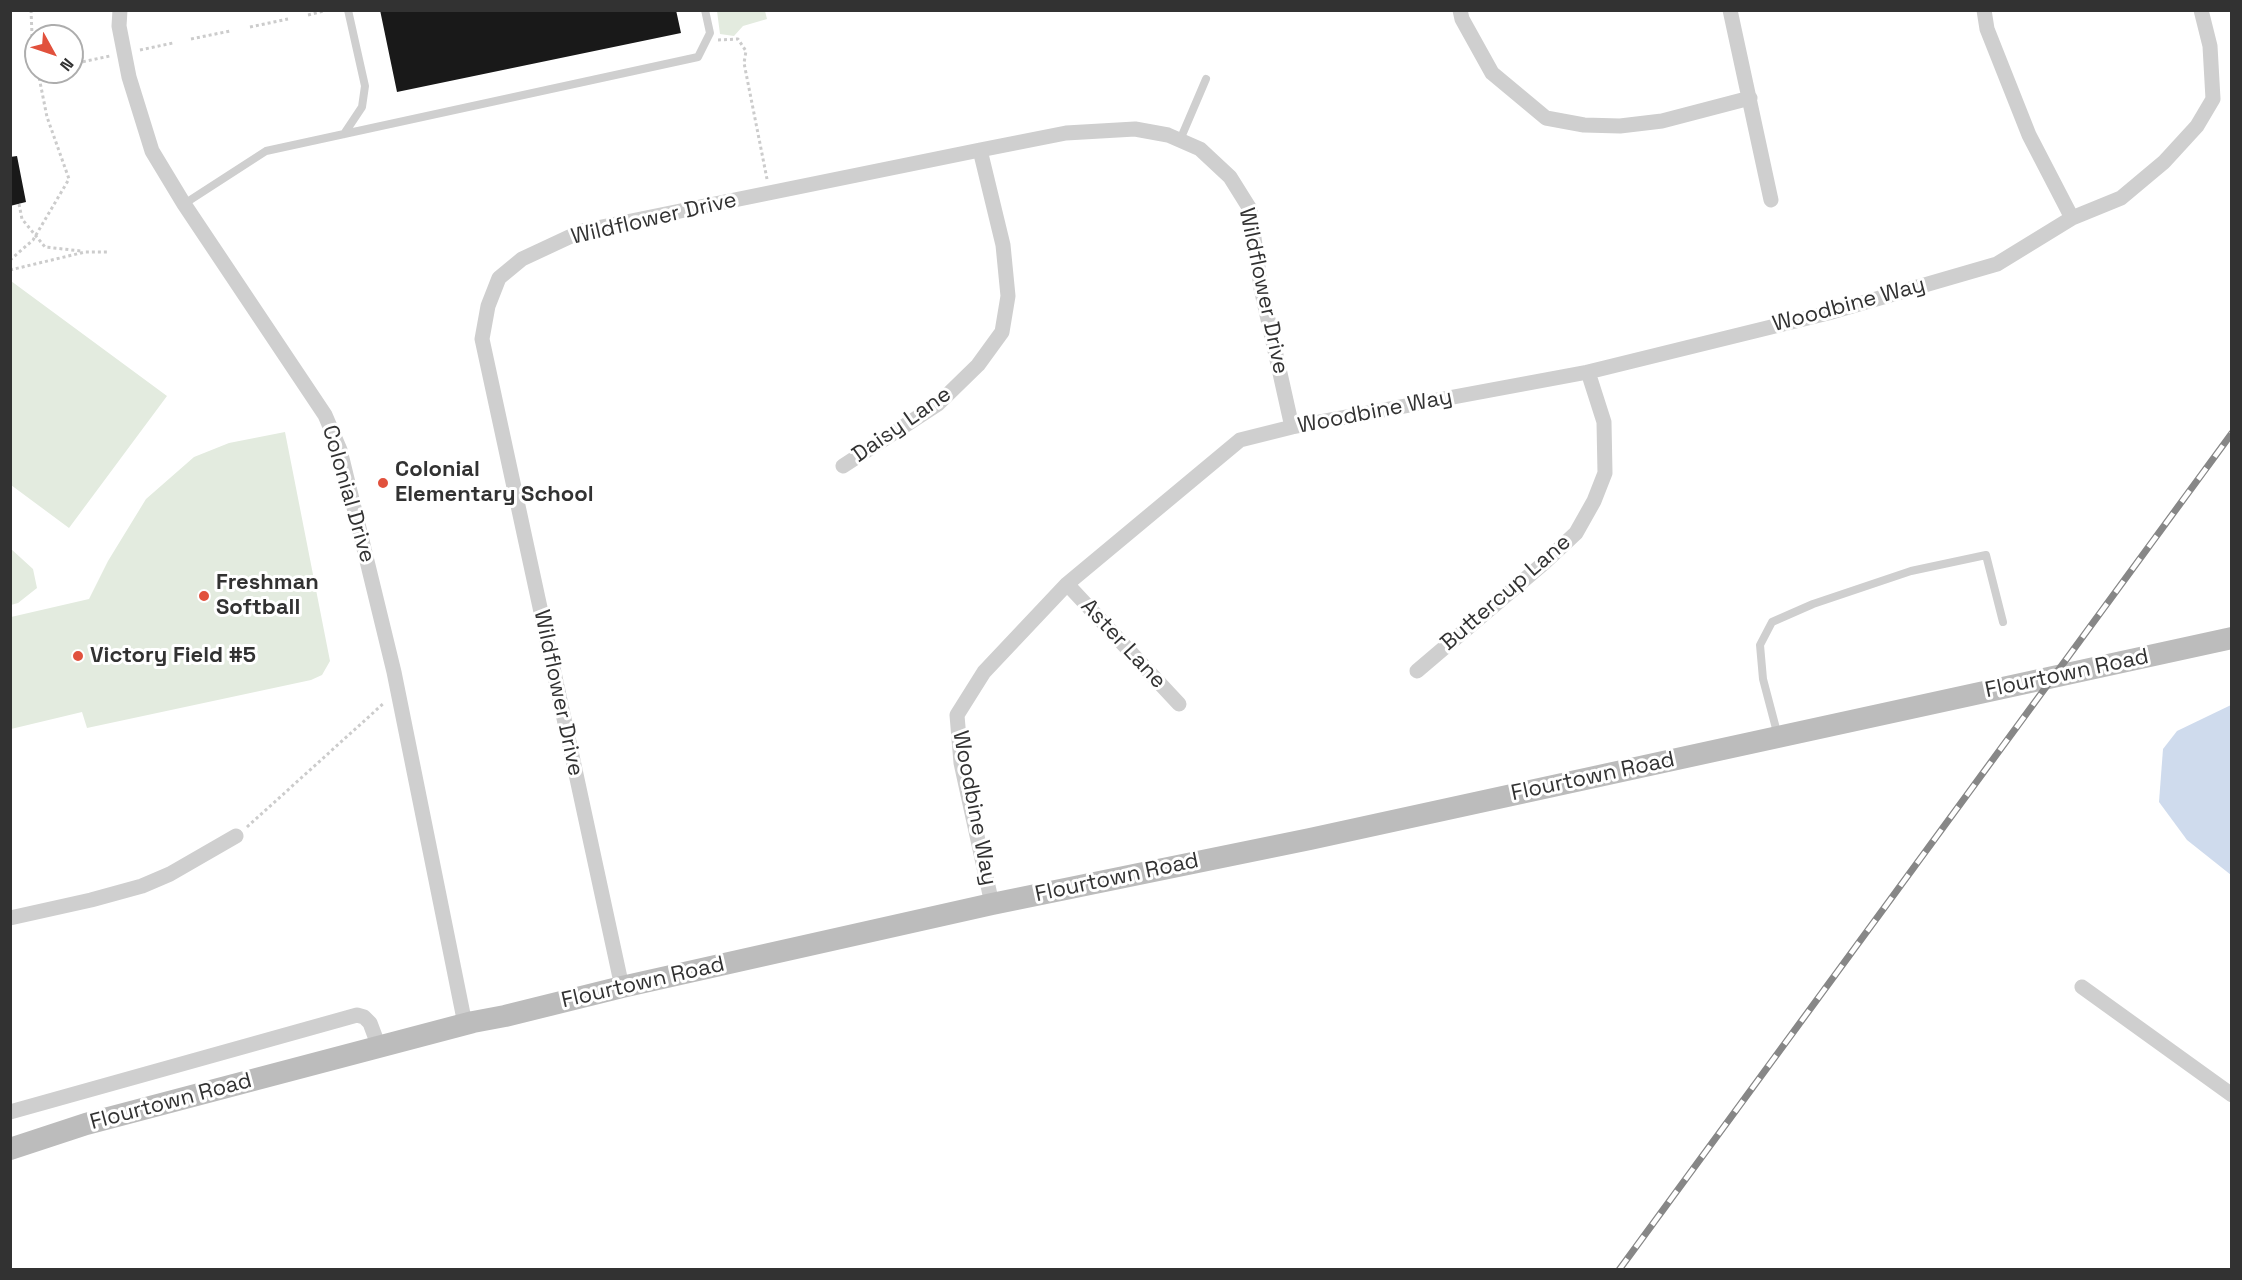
<!DOCTYPE html>
<style>
body{margin:0}
#map{position:relative;width:2242px;height:1280px;overflow:hidden;background:#fff;font-family:"Space Grotesk",sans-serif}
canvas{display:block}
.frame{position:absolute;inset:0;border:12px solid #323232;pointer-events:none}
.north{position:absolute;left:24px;top:24px;width:60px;height:60px;box-sizing:border-box;background:#fff;border:2px solid #adadad;border-radius:50%;rotate:130deg;font-size:16px;font-weight:700;line-height:24px;text-align:center;color:#323232}
.north::after{content:'';display:block;margin:auto;width:21px;height:27px;background:#e1513d;clip-path:polygon(50% 0,100% 100%,50% 72%,0 100%)}
</style>
<div id="map">
<canvas width="2242" height="1280"></canvas>
<div class="frame"></div>
<div class="north">N</div>
</div>
<script>
const c = document.querySelector('canvas').getContext('2d');
c.lineJoin = 'round';
function paint(path, color) {
  c.fillStyle = color;
  c.fill(path, 'evenodd');
}
function shape(rows) {
  const path = new Path2D();
  for (const r of rows) {
    path.moveTo(r[0], r[1]);
    for (let i = 2; i < r.length; i += 2) path.lineTo(r[i], r[i + 1]);
  }
  return path;
}
function stroke(path, color, width, dash) {
  c.strokeStyle = color;
  c.lineWidth = width;
  c.lineCap = dash ? 'butt' : 'round';
  c.setLineDash(dash || []);
  c.stroke(path);
}
function drawText(font, color, halo, rows, align = 'center') {
  c.font = font + ' "Space Grotesk",sans-serif';
  c.lineWidth = 6;
  c.setLineDash([]);
  c.textBaseline = 'middle';
  c.strokeStyle = halo;
  c.fillStyle = color;
  for (const [text, x, y, turn = 0] of rows) {
    c.save();
    c.translate(x, y);
    c.rotate((+turn || 0) * Math.PI / 180);
    c.textAlign = isNaN(turn) ? turn : align;
    if (halo) c.strokeText(text, 0, 0);
    c.fillText(text, 0, 0);
    c.restore();
  }
}
paint(shape([
 [717,11,765,11,767,19,743,26,734,36,720,34],
 [11,281,167,396,69,528,11,485],
 [285,432,330,661,322,675,311,680,87,728,82,712,11,729,11,617,89,599,108,561,146,499,194,457,229,443],
 [10,548,33,569,37,588,18,603,11,605]
]), '#e3ebdf');
paint(shape([
 [2231,705,2231,875,2187,840,2159,802,2163,749,2177,731]
]), '#cfdbed');
paint(shape([
 [380,10,676,10,681,33,397,92],
 [17,156,26,202,10,206,10,157]
]), '#191919');
stroke(shape([
 [31,10,32,35,36,59],
 [308,15,328,10],
 [250,27,288,19],
 [191,39,230,31],
 [718,40,738,39,746,51,744,63,767,179],
 [140,50,173,43],
 [77,63,110,56],
 [19,204,22,219,45,247,81,251],
 [10,260,33,240,69,179,47,117,38,72],
 [10,270,85,252,109,252],
 [247,827,384,703]
]), '#ccc', 3, [3, 3]);
stroke(shape([
 [344,134,362,107,365,86,348,10],
 [1180,140,1206,79],
 [184,204,266,151,698,57,710,33,705,10],
 [1778,736,1763,679,1760,645,1772,622,1813,604,1911,571,1986,555,2003,622]
]), '#cfcfcf', 8);
stroke(shape([
 [120,10,119,26,129,77,152,151,184,204,325,415,340,450,394,672,465,1024],
 [1460,10,1462,19,1492,73,1546,118,1584,125,1620,126,1662,121,1750,98],
 [1730,10,1771,200],
 [1984,10,1987,29,2029,135,2072,218],
 [843,466,938,404,978,365,1002,332,1008,296,1003,245,980,150],
 [1067,584,1179,704],
 [1417,671,1544,563,1576,533,1594,501,1605,473,1604,422,1588,372],
 [992,904,961,763,957,715,984,672,1067,584,1240,440,1292,427,1588,372,1828,313,1997,264,2072,218,2121,198,2164,162,2197,126,2213,99,2210,46,2201,10],
 [10,918,91,900,142,886,170,874,236,836],
 [622,987,482,339,488,306,499,278,522,259,582,231,980,150,1066,133,1135,129,1168,135,1200,149,1230,177,1250,209,1261,288,1292,427],
 [2082,987,2232,1095],
 [10,1112,357,1015,364,1017,370,1023,379,1047]
]), '#cfcfcf', 15);
stroke(shape([
 [10,1149,86,1124,473,1022,505,1016,622,987,992,904,1310,839,2232,638]
]), '#bcbcbc', 22);
const rail = shape([
 [1619,1270,2232,433]
]);
stroke(rail, '#878787', 7);
stroke(rail, '#fff', 4.5, [14]);
for (const [x, y, r, color] of [
 [383,483,6,"#e1513d"],
 [204,596,6,"#e1513d"],
 [78,656,6,"#e1513d"]
]) {
  const dot = new Path2D();
  dot.arc(x, y, r, 0, 2 * Math.PI);
  c.fillStyle = color;
  c.fill(dot);
  stroke(dot, '#fff', 2);
}
drawText('22px', '#323232', '#fff', [
 ["Wildflower Drive",654,219,-13],
 ["Wildflower Drive",1263,291,78],
 ["Woodbine Way",1849,305,-15],
 ["Woodbine Way",1375,412,-11],
 ["Daisy Lane",902,425,-35],
 ["Colonial Drive",348,494,74],
 ["Buttercup Lane",1506,593,-41],
 ["Aster Lane",1123,644,47],
 ["Flourtown Road",2067,674,-12],
 ["Wildflower Drive",558,693,78],
 ["Flourtown Road",1593,777,-12],
 ["Woodbine Way",974,808,79],
 ["Flourtown Road",1117,878,-12],
 ["Flourtown Road",643,983,-13],
 ["Flourtown Road",171,1102,-15]
]);
drawText('bold 22px', '#323232', '#fff', [
 ["Colonial",395,470],
 ["Elementary School",395,495],
 ["Freshman",216,583],
 ["Softball",216,608],
 ["Victory Field #5",90,656]
], 'left');
</script>
